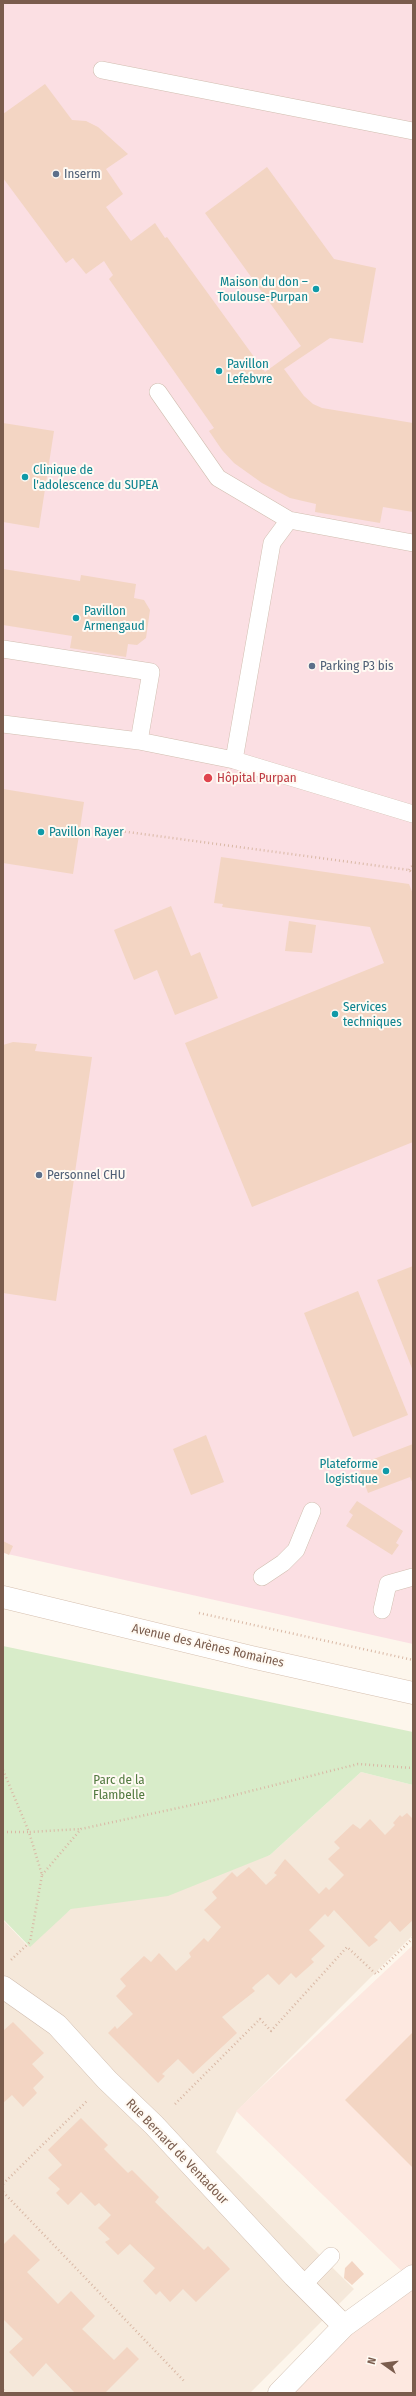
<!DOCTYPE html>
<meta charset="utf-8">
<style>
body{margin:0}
#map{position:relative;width:416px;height:2396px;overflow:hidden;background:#fdf6ec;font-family:"Fira Sans Condensed",sans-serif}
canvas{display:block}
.frame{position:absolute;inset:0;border:4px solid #7a5c4d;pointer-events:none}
.north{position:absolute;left:364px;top:2344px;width:40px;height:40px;-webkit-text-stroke:3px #fffaf3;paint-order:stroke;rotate:284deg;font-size:11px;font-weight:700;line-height:16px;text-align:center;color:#7a5c4d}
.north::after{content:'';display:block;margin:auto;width:14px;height:18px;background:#7a5c4d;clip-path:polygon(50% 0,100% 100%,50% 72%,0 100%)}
</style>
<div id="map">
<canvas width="416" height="2396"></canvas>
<div class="frame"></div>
<div class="north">N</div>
</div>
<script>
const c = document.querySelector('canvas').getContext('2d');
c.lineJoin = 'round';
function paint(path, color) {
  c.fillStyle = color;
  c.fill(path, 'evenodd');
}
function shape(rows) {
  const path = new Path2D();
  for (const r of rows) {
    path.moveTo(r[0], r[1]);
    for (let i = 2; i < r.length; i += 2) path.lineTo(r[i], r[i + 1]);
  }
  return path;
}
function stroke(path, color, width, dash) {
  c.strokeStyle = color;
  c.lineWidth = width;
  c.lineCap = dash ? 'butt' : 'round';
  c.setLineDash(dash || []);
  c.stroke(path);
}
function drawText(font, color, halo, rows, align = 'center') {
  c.font = font + ' "Fira Sans Condensed",sans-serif';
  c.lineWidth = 4;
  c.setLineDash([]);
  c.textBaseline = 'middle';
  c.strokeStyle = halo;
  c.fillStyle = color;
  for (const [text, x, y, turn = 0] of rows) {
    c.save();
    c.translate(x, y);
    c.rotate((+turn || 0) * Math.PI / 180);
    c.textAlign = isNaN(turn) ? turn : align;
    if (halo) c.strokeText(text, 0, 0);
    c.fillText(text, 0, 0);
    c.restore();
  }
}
paint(shape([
 [361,1772,413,1785,413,1935,237,2111,216,2152,354,2289,250,2393,3,2393,3,1920,27,1945,71,1909,270,1855]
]), '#f5e8da');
paint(shape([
 [413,1945,413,2393,280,2393,412,2281,236,2111]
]), '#fde8e0');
paint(shape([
 [3,3,413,3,413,1644,3,1553]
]), '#fbdfe3');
paint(shape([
 [3,1646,413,1732,413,1785,361,1772,270,1855,168,1896,71,1909,30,1947,3,1919]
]), '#d8ecc9');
paint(shape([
 [45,84,72,120,86,121,98,127,128,154,106,169,123,194,106,207,131,241,155,223,165,238,167,237,265,372,301,346,205,213,267,167,334,259,376,268,363,343,330,338,284,369,304,396,313,404,322,408,413,423,413,512,383,507,380,523,315,512,316,504,290,498,262,483,234,463,222,450,209,431,214,428,109,279,113,275,104,261,86,274,73,258,66,263,3,178,3,114],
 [3,423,54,431,39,528,3,522],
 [3,569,80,581,81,575,136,584,134,598,144,600,150,610,146,638,137,645,128,644,126,657,70,648,72,636,3,625],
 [3,789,84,802,73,874,3,863],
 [221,857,409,884,413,894,413,1142,252,1207,185,1043,384,963,370,927,222,907,223,904,214,903],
 [171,906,191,956,200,952,218,998,175,1015,157,970,134,980,114,930],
 [289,921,316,925,312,953,285,951],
 [13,1042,37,1044,35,1051,92,1057,56,1301,3,1293,3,1045],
 [413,1266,413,1371,377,1280],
 [358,1291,408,1415,353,1437,304,1313],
 [206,1435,224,1482,191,1495,173,1449],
 [413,1444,413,1484,410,1477,368,1493,358,1465],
 [357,1501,403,1531,396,1543,399,1545,392,1555,346,1526,353,1515,349,1512],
 [3,1541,13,1546,9,1555,3,1552],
 [407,1813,413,1819,413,1920,400,1932,390,1921,374,1937,378,1940,369,1947,334,1910,328,1917,325,1914,309,1930,325,1946,311,1959,314,1962,296,1978,291,1973,279,1985,268,1974,256,1984,252,1988,255,1991,222,2017,237,2033,193,2074,178,2059,162,2074,165,2076,158,2083,108,2033,115,2026,117,2029,133,2014,116,1996,126,1986,120,1979,144,1956,151,1962,159,1953,176,1971,191,1957,189,1953,204,1938,208,1942,221,1927,204,1910,217,1898,212,1892,232,1872,237,1877,249,1867,266,1885,277,1875,274,1873,285,1859,319,1894,326,1887,329,1890,344,1875,328,1859,340,1848,334,1842,353,1824,360,1829,370,1819,385,1835,395,1825,393,1823,400,1815,402,1817],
 [13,2022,44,2053,32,2064,44,2077,33,2088,37,2093,23,2107,12,2095,3,2103,3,2031],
 [413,2032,413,2168,345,2100],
 [81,2118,108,2145,104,2149,128,2173,132,2170,159,2197,155,2202,204,2250,208,2246,230,2269,196,2302,183,2289,170,2302,160,2291,156,2295,143,2281,155,2268,130,2244,118,2255,105,2242,110,2239,98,2228,111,2215,99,2203,95,2206,81,2192,68,2205,56,2193,60,2189,48,2178,62,2165,48,2150],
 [14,2234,40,2260,27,2272,58,2304,71,2291,95,2316,82,2329,114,2360,127,2347,139,2359,105,2393,75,2393,46,2363,33,2377,9,2352,23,2339,3,2319,3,2245],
 [352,2261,364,2274,352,2285,344,2278,345,2268]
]), '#f3d5c3');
const service = shape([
 [102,70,413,131],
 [158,392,218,478,289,520,413,543],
 [3,649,151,672,139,741],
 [3,724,139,741,234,760,413,814],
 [234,760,272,543,289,520],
 [262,1577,283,1563,296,1550,312,1511],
 [382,1610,388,1584,413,1577],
 [303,2285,331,2256]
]);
const minor = shape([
 [3,1987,57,2025,107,2080,154,2125,294,2276,344,2326],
 [279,2393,344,2326,413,2276]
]);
const secondary = shape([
 [3,1597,251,1657,413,1693]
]);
stroke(service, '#d1beb0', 18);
stroke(minor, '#d1beb0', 23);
stroke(secondary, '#d6c0b0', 23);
stroke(shape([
 [113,830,409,870,413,874],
 [409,870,413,865],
 [199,1613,413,1660],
 [3,1770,29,1832,81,1829],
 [3,1832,29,1832,42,1875,30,1942,11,1960],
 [42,1875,81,1829,215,1800,358,1764,413,1768],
 [175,2104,260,2019,271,2031,347,1947,376,1974,413,1938],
 [3,2184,88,2100],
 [3,2192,184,2381],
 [3,2390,6,2393]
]), '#d9b8a5', 2.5, [1, 3]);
stroke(service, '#fff', 17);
stroke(minor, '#fff', 22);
stroke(secondary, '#fff', 22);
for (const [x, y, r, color] of [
 [56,174,4,"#5c6f8a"],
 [316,289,4,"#0f9aa8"],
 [219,371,4,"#0f9aa8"],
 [25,477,4,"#0f9aa8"],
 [76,618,4,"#0f9aa8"],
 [312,666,4,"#5c6f8a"],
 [208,778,5,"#e0444e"],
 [41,832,4,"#0f9aa8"],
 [335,1014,4,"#0f9aa8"],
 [39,1175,4,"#5c6f8a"],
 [386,1471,4,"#0f9aa8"]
]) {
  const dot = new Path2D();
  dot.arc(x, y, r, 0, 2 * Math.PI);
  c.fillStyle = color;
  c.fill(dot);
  stroke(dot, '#fffaf3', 1.5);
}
drawText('13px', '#4e5e75', '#fffaf3', [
 ["Inserm",64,174],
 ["Parking P3 bis",320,666],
 ["Personnel CHU",47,1175]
], 'left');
drawText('13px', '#0d838f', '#fffaf3', [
 ["Maison du don –",308,282,"right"],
 ["Toulouse-Purpan",308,297,"right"],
 ["Pavillon",227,364],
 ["Lefebvre",227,379],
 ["Clinique de",33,470],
 ["l'adolescence du SUPEA",33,485],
 ["Pavillon",84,611],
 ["Armengaud",84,626],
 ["Pavillon Rayer",49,832],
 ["Services",343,1007],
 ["techniques",343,1022],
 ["Plateforme",378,1464,"right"],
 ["logistique",378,1479,"right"]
], 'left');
drawText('13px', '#be3a42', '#fffaf3', [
 ["Hôpital Purpan",217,778]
], 'left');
drawText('13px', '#7a5c4d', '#fffaf3', [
 ["Avenue des Arènes Romaines",208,1646,13],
 ["Rue Bernard de Ventadour",177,2152,46]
]);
drawText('13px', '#537a41', '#fffaf3', [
 ["Parc de la",119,1780],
 ["Flambelle",119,1795]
]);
</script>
